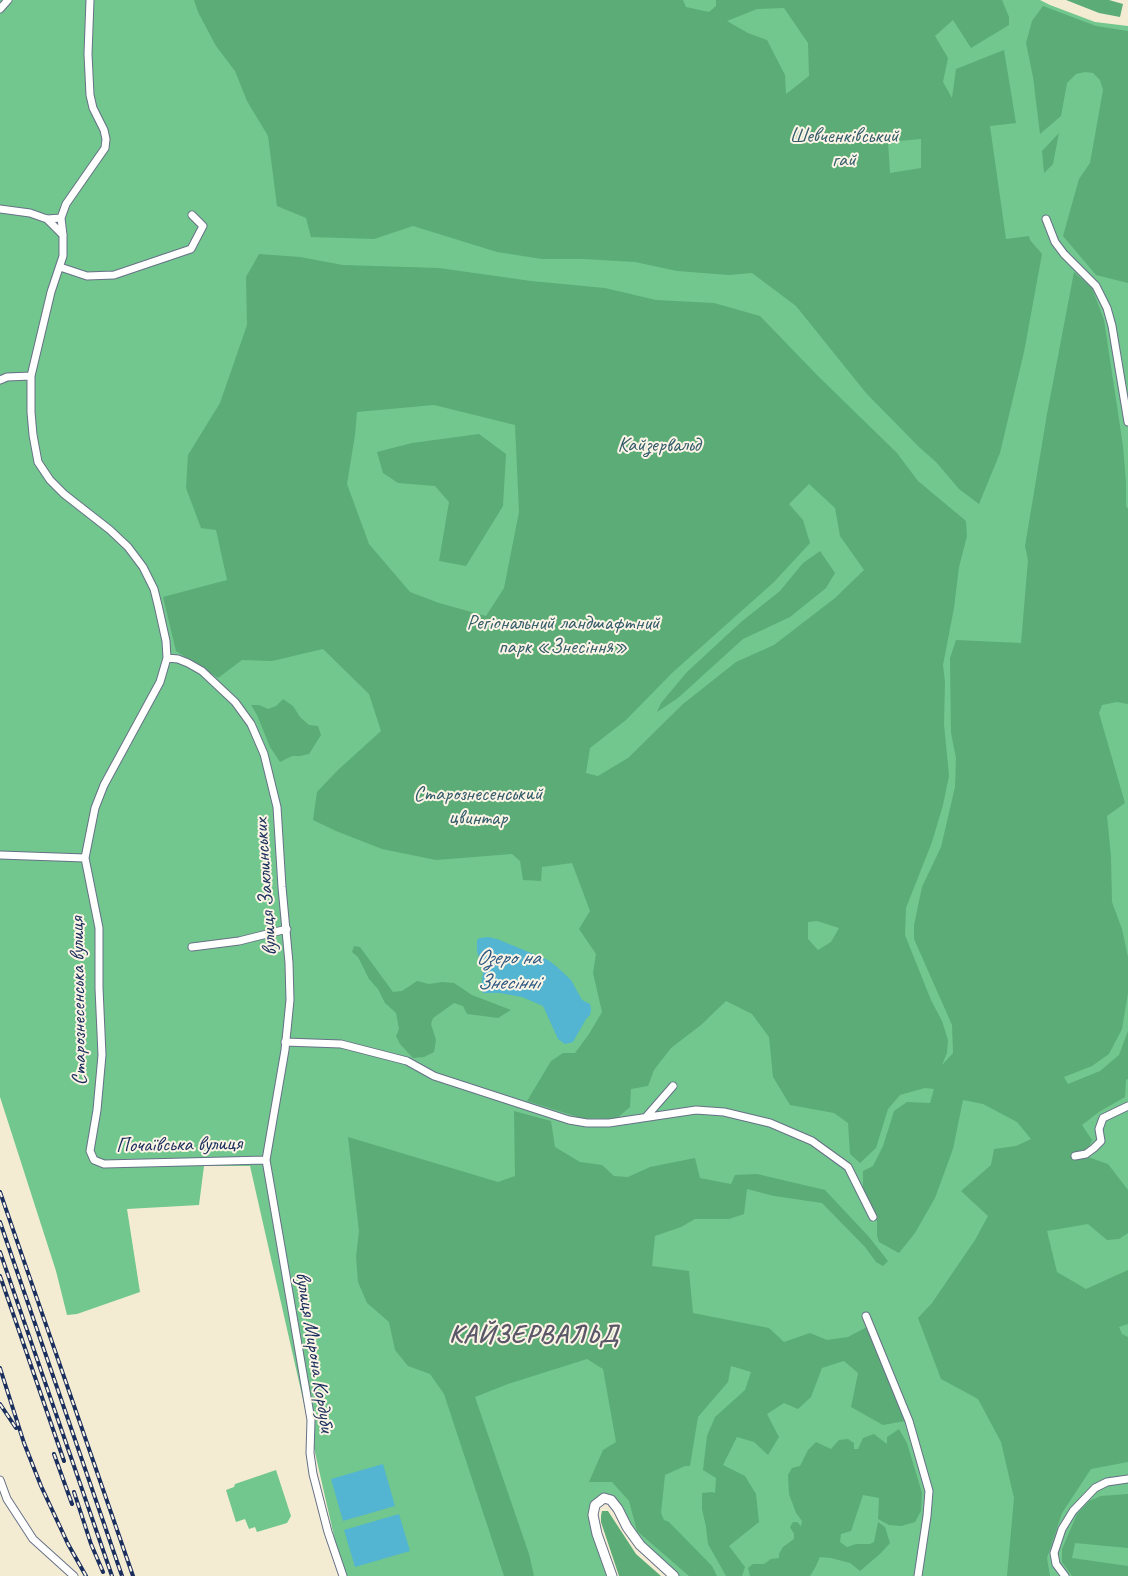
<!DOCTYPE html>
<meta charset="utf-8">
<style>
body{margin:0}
canvas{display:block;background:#f3ecd3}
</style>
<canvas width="1128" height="1576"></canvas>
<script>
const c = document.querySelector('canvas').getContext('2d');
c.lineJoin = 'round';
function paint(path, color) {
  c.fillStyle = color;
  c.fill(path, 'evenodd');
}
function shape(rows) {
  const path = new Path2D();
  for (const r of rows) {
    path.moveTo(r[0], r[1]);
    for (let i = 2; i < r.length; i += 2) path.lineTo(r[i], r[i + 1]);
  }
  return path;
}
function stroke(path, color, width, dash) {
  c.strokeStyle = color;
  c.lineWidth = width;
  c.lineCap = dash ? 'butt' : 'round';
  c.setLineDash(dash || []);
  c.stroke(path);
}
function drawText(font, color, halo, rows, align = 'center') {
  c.font = font + ' Caveat,sans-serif';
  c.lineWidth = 4;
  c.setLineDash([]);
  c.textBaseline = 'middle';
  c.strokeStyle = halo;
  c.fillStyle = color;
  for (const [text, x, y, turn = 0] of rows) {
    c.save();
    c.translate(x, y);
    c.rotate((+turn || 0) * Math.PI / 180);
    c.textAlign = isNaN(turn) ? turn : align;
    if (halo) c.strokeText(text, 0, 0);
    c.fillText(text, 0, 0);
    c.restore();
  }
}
paint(shape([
 [0,0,1040,0,1050,5,1095,22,1128,26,1128,1576,679,1576,638,1538,618,1501,592,1504,610,1576,345,1576,336,1545,250,1166,204,1166,199,1205,127,1209,140,1292,77,1314,67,1315,56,1271,0,1097],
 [276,1470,291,1516,287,1523,257,1532,255,1527,249,1529,245,1519,236,1522,226,1490,234,1487,235,1484]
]), '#71c78d');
paint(shape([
 [194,0,683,0,686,7,709,12,716,6,716,0,1002,0,1009,17,1009,25,971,48,953,20,935,36,948,58,943,82,952,98,956,69,1004,50,1016,123,990,126,1006,239,1029,236,1030,240,1042,254,1024,352,1000,453,979,504,959,489,936,462,919,447,866,393,796,306,752,273,729,275,677,271,635,262,583,259,542,259,497,252,413,226,374,239,311,237,306,218,277,206,268,136,247,101,235,71,216,46,198,12],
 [784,8,808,43,809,76,786,94,785,75,767,40,748,33,727,21,757,9],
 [921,139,921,168,890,173,888,142],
 [1066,0,1109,0,1123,4,1120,17,1099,13],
 [1043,6,1096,26,1128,31,1128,283,1096,275,1063,236,1079,179,1090,163,1103,90,1100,80,1093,73,1085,72,1076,74,1067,83,1061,116,1040,134,1033,77,1026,43,1032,21],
 [1059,133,1053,164,1044,173,1042,151],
 [259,254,300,257,343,265,439,268,531,281,605,288,656,300,714,303,760,316,818,376,897,453,918,481,966,521,967,536,959,567,954,608,943,665,945,682,944,724,949,776,943,805,932,842,906,908,905,935,931,1000,942,1021,948,1040,947,1053,942,1065,953,1053,952,1025,914,939,914,925,922,887,941,847,955,787,956,758,951,733,950,658,956,640,1021,643,1028,560,1025,546,1047,414,1074,272,1092,288,1104,320,1123,446,1126,482,1126,506,1128,509,1128,704,1117,702,1102,705,1099,713,1125,803,1107,816,1111,856,1112,902,1122,929,1128,957,1128,993,1122,1029,1109,1054,1092,1066,1064,1077,1068,1084,1100,1071,1119,1055,1128,1031,1128,1079,1126,1080,1125,1097,1099,1112,1082,1125,1092,1140,1085,1156,1108,1164,1128,1190,1128,1233,1119,1239,1107,1240,1088,1224,1047,1231,1057,1272,1086,1289,1128,1270,1128,1324,1119,1327,1122,1334,1128,1337,1128,1462,1091,1469,1062,1513,1047,1558,1050,1576,1007,1576,1014,1498,1001,1442,978,1399,941,1379,918,1318,932,1303,975,1240,988,1216,961,1191,991,1165,994,1149,1016,1146,1031,1139,1017,1122,983,1104,963,1100,953,1149,935,1198,915,1233,899,1253,879,1242,877,1236,877,1216,863,1190,863,1171,873,1166,883,1146,894,1111,907,1102,930,1103,934,1089,925,1088,900,1095,888,1109,876,1148,860,1163,850,1154,848,1123,834,1113,790,1105,773,1077,769,1037,752,1014,726,1001,701,1025,671,1048,654,1070,648,1086,631,1089,630,1107,616,1119,581,1118,527,1101,551,1061,563,1053,575,1053,589,1034,602,1012,593,973,596,954,579,929,590,911,572,863,542,867,541,881,523,880,520,861,512,854,436,860,382,849,336,831,313,820,317,792,339,769,381,731,369,694,323,649,272,661,242,660,218,678,176,651,163,597,227,580,216,530,201,528,186,488,188,455,220,403,247,325,246,277],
 [434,405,515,425,519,512,504,588,486,616,439,603,410,592,369,544,347,484,355,435,357,412],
 [809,484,835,508,840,536,864,570,835,598,774,645,736,662,683,704,628,758,598,776,586,773,590,748,626,720,672,673,774,582,810,543,803,520,789,504],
 [817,921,839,928,831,942,818,950,808,939,808,922],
 [479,434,506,454,503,506,466,566,439,561,449,502,435,486,398,483,383,473,377,452,412,443],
 [820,551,835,573,826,588,790,617,743,639,678,698,657,712,661,703,687,672,741,622,780,591,803,563],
 [283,699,293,706,300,717,309,725,318,726,321,735,309,754,300,756,292,756,280,762,270,747,257,715,251,705,259,705,268,709,276,706],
 [354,946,360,947,393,992,402,991,417,981,429,984,442,982,454,983,472,995,511,1010,498,1018,483,1016,467,1014,463,1006,454,1003,433,1018,431,1024,436,1040,434,1052,424,1057,413,1058,400,1044,396,1036,399,1029,396,1013,385,1003,378,989,369,979,358,957,352,952],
 [514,1111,551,1121,555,1147,580,1162,602,1165,614,1176,628,1177,650,1167,695,1158,700,1178,731,1184,735,1175,757,1174,825,1190,869,1237,888,1261,883,1266,876,1262,865,1247,822,1203,774,1196,747,1189,744,1214,729,1219,695,1219,681,1227,655,1236,652,1266,689,1271,693,1313,769,1328,784,1342,810,1333,827,1340,848,1337,867,1327,905,1421,883,1425,851,1407,858,1373,844,1361,822,1368,811,1397,798,1409,784,1403,767,1414,779,1437,768,1455,754,1442,737,1437,723,1465,745,1476,756,1494,759,1522,729,1546,745,1567,742,1576,726,1576,708,1544,706,1527,702,1509,702,1493,712,1492,715,1493,716,1478,703,1470,707,1436,715,1417,745,1390,751,1372,731,1366,728,1382,698,1417,690,1466,685,1466,665,1475,661,1513,664,1520,669,1522,712,1566,717,1576,689,1576,637,1531,629,1501,612,1482,589,1482,603,1450,616,1442,603,1369,587,1359,508,1384,475,1397,529,1554,534,1576,504,1576,444,1394,430,1374,408,1366,395,1350,389,1322,367,1303,358,1282,356,1257,359,1231,348,1137,498,1182,515,1176],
 [899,1429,907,1443,922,1493,921,1511,915,1522,901,1526,889,1525,878,1519,879,1498,863,1495,851,1531,841,1534,840,1542,847,1547,856,1544,870,1544,874,1542,878,1522,885,1527,890,1543,881,1553,860,1571,850,1563,831,1558,820,1557,815,1568,810,1576,750,1576,748,1568,753,1564,764,1564,771,1559,779,1558,779,1554,783,1547,794,1539,794,1534,790,1527,793,1522,797,1522,801,1526,802,1521,796,1513,789,1494,788,1475,792,1468,800,1466,808,1450,816,1442,831,1449,839,1440,848,1439,854,1443,854,1449,858,1449,863,1438,874,1434,887,1444,887,1437],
 [1128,1494,1128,1548,1075,1543,1072,1558,1128,1566,1128,1576,1072,1576,1062,1562,1062,1549,1077,1514,1089,1501,1101,1496],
 [602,1511,608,1511,636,1554,661,1576,619,1576,601,1522,601,1516]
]), '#5cac78');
paint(shape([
 [488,937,497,939,548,960,556,966,571,980,582,1000,590,1004,591,1009,590,1015,586,1019,573,1042,565,1044,558,1039,543,1006,522,997,500,993,483,993,481,987,483,973,477,951,477,940,480,938],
 [383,1464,395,1506,343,1521,331,1479],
 [399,1514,410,1551,355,1567,344,1530]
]), '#53b5d2');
const minor = shape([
 [90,0,88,54,90,95,93,108,104,130,106,139,105,148,66,204,61,218,63,235,63,256,51,292,31,376,31,412,33,435,38,462,50,480,64,494,110,530,128,547,143,567,154,589,158,605,166,641,167,658,160,682,104,785,95,808,85,858,99,928,99,988,102,1055,97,1110,90,1151,94,1160,104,1164,266,1160],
 [0,9,8,0],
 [0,209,30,213,47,219,61,218],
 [47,219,63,235],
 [1046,219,1055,242,1064,254,1096,286,1107,308,1112,326,1128,422],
 [60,267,87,276,114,275,191,249,203,226,192,215],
 [0,380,7,377,31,376],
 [167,658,178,659,188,663,202,671,235,702,251,724,264,754,277,807,282,887,289,963,290,1000,285,1050,266,1160,311,1420,310,1453,313,1474,328,1532,343,1576],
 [0,855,85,858],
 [192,947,239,941,287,929],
 [285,1042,341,1044,407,1061,434,1076,569,1120,587,1123,609,1123,696,1110,724,1112,770,1123,812,1141,848,1167,873,1217],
 [646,1117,673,1086],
 [1075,1156,1086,1154,1094,1148,1101,1141,1099,1129,1103,1118,1128,1106],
 [866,1316,909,1421,929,1491,927,1516,918,1576],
 [0,1480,7,1499,33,1539,74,1576],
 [1065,1576,1056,1564,1054,1553,1062,1529,1073,1511,1095,1488,1107,1482,1128,1479]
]);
const major = shape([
 [612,1576,597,1534,593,1515,595,1505,604,1498,611,1500,618,1509,627,1527,640,1545,674,1576]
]);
stroke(minor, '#677187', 9);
stroke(major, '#677187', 11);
stroke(minor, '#fff', 7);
stroke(major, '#fff', 9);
const rail = shape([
 [0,1192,133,1576],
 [0,1222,122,1576],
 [0,1252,112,1576],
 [0,1276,64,1461],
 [0,1368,24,1443,41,1486,68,1544,86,1576],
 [0,1404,16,1428],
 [54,1454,72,1504],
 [74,1492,91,1544,103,1572]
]);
stroke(rail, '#1b2f5e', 4);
stroke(rail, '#fcf5e5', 2, [5.5]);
drawText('21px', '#355d6c', '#fcf5e5', [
 ["Шевченківський",844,136],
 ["гай",844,160],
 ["Кайзервальд",659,445],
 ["Регіональний ландшафтний",563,623],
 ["парк «Знесіння»",563,647],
 ["Старознесенський",478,794],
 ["цвинтар",478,818]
]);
drawText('21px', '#1b2f5e', '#fcf5e5', [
 ["вулиця Заклинських",266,887,-94],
 ["Старознесенська вулиця",79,1001,-91],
 ["Почаївська вулиця",179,1145,-1],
 ["вулиця Мирона Кордуби",314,1352,81]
]);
drawText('italic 22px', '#2c5781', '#fcf5e5', [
 ["Озеро на",508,958],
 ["Знесінні",508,983]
]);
c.letterSpacing = '1px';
drawText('bold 26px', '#5b586a', '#fcf5e5', [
 ["КАЙЗЕРВАЛЬД",534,1335]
]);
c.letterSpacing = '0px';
</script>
